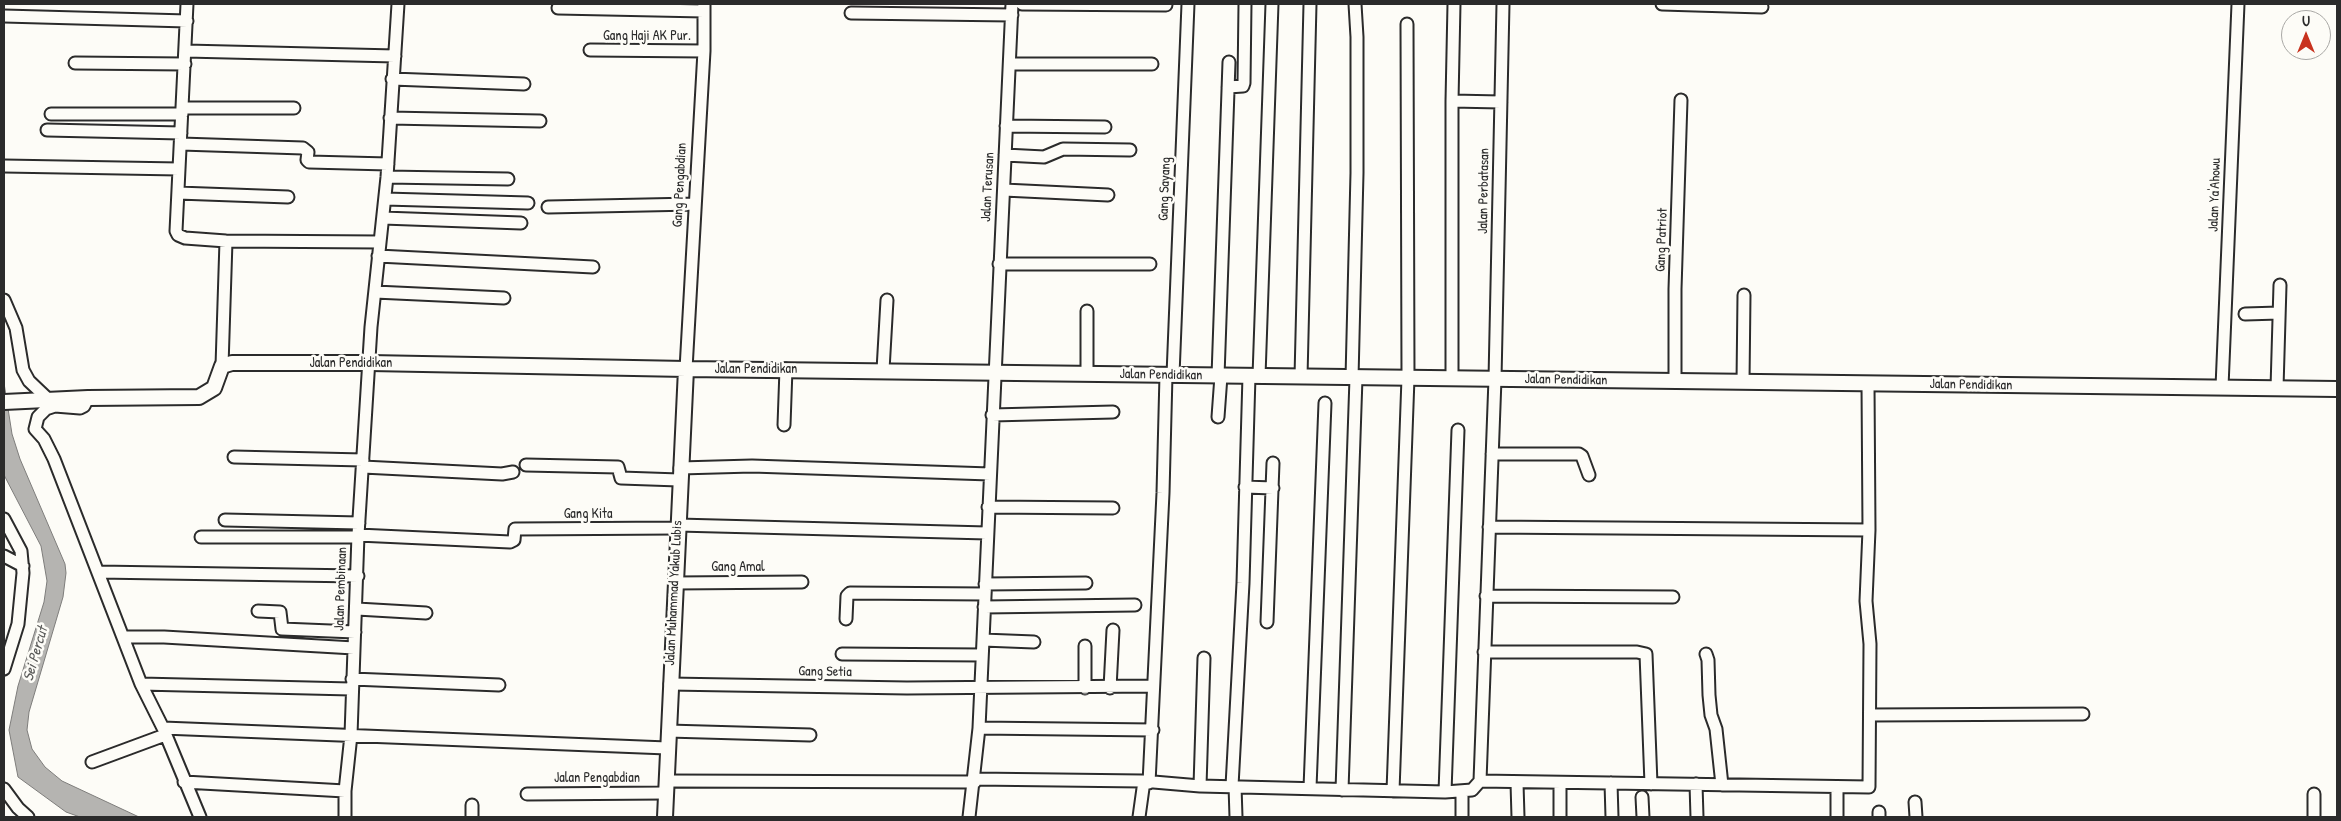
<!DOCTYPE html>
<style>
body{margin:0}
#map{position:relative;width:2341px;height:821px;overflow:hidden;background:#fdfcf7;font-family:"Patrick Hand",sans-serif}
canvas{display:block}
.frame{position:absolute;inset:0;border:5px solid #2b2b2b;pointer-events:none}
.north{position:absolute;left:2281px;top:10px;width:50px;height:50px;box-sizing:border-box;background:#fdfcf7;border:1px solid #a9a8a5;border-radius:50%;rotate:0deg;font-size:14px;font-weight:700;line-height:20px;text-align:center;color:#2b2b2b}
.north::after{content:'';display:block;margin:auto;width:18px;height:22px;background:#c8321e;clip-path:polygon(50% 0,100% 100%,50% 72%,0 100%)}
</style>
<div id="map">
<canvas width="2341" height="821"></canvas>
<div class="frame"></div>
<div class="north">U</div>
</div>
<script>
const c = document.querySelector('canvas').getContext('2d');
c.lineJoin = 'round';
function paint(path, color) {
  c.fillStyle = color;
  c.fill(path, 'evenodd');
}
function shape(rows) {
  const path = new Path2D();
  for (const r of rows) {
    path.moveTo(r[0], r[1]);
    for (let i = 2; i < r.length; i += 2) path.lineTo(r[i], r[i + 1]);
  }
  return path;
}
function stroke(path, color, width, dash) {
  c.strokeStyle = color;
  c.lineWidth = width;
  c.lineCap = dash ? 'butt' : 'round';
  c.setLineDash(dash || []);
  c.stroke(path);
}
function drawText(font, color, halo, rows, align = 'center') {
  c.font = font + ' "Patrick Hand",sans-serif';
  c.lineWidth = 5;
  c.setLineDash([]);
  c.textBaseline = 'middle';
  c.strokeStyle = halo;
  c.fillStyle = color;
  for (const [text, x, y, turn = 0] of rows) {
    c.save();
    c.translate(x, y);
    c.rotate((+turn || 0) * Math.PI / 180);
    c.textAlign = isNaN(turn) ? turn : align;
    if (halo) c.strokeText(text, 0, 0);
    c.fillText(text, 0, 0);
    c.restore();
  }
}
const water = shape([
 [4,383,12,434,20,459,65,564,66,573,63,597,29,712,27,730,32,749,45,767,62,781,139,817,80,817,66,812,18,777,9,730,18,686,44,602,47,581,41,546,4,475,4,383]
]);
paint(water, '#b5b4b1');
stroke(water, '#7e7d7b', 1);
const minor = shape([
 [187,4,176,231,178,235,185,238,226,241,380,242],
 [1022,4,1166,5],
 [1454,4,1452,101,1501,102],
 [1662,4,1762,7],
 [558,8,704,11],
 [851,13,1012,15],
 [4,16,187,21],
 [590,50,704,51],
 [186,51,395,56],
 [75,63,185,64],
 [1010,64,1152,64],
 [392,79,524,84],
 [1228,87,1243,86,1244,83,1245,4],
 [183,108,294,108],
 [51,114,182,114],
 [390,118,540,121],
 [1006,126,1105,127],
 [47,130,181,133],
 [181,144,303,148,308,152,307,160,309,162,388,164],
 [1005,155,1044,157,1063,149,1130,150],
 [4,166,179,169],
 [387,177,508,179],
 [1004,190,1108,195],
 [178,193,288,197],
 [385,199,528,203],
 [548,207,694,204],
 [383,218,521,223],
 [378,256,593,267],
 [999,264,1150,264],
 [375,292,504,298],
 [4,300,16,328,23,370,29,381,49,400],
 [1087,311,1087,374],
 [2245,314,2279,313],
 [222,366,226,241],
 [686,369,704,51,704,4],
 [883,370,887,300],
 [1173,375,1188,4],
 [1218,376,1229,62],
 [1259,376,1272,4],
 [1301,377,1310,4],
 [1352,378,1357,173,1357,37,1355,4],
 [1452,379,1452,101],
 [1675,381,1675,289,1681,100],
 [1743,382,1744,295],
 [2222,387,2238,4],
 [2277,388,2280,285],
 [88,398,84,406,80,408,55,406,46,409,38,417,35,429,44,439,54,459,141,684,163,728,200,817],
 [992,415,1113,412],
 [1218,417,1221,376],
 [784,425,786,369],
 [1492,454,1579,454,1582,456,1589,475],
 [234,457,363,460],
 [526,465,618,467,621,478,679,480],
 [363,467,502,474,513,472],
 [680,468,752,466,990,474],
 [1245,487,1273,488],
 [988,507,1113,508],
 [4,519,21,551,23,573,18,624,4,669],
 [225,520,359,523],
 [678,525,987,533],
 [1489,527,1869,530],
 [358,535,510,542,514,540,515,529,677,528],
 [201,537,358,537],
 [4,556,23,566],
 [98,572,358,576],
 [675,583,802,582],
 [985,584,1086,583],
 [1486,596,1673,597],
 [984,607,1135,605],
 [357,609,426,613],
 [258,611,280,612,282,629,355,632],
 [846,619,847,596,850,593,985,594],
 [1267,622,1273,463],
 [124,637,164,637,354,648],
 [983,640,1034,642],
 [1484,652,1637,652,1646,654,1651,784],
 [842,654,982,655],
 [1706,654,1708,660,1709,695,1711,715,1716,729,1722,785],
 [352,679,499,685],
 [141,684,351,689],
 [670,684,907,688,1153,686],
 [1085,688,1085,646],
 [1110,688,1113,630],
 [1870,715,2083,714],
 [163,728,667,748],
 [979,728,1153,730],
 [668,731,810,735],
 [92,762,165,735],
 [975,779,1142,781,1200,786,1445,792,1472,790,1480,781,1495,379,1503,4],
 [666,781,975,782],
 [1480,781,1869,787,1870,644,1866,601,1869,530,1868,384],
 [184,782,345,791],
 [1149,783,1163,493,1166,375],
 [1517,783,1518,817],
 [1611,783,1612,817],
 [1696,784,1697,817],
 [1200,786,1204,658],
 [1232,786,1243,583,1249,376],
 [1235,786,1236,817],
 [1310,788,1325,403],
 [4,789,18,808,28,817],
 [1342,790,1356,378],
 [1393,791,1408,378,1407,24],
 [1445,792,1458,430],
 [1462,792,1462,817],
 [527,794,666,793],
 [2314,794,2314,817],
 [1642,797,1643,817],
 [1915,802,1916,817],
 [1879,812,1879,817],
 [345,817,345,791,351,735,358,535,371,327,387,177,398,4],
 [472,817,472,805],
 [969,817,979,728,1012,4],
 [1139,817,1144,781],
 [1560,817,1560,783],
 [1837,817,1837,787]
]);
const major = shape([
 [4,402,88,398,199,397,214,388,222,366,232,363,370,363,686,369,2337,389],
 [665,817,686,369]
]);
stroke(minor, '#2b2b2b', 15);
stroke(major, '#2b2b2b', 18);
stroke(minor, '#fdfcf7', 11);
stroke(major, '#fdfcf7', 14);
drawText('14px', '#2b2b2b', '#fdfcf7', [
 ["Gang Haji AK Pur.",647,36],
 ["Gang Pengabdian",680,185,-87],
 ["Jalan Terusan",988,187,-87],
 ["Gang Sayang",1165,189,-88],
 ["Jalan Perbatasan",1484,191,-89],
 ["Jalan Ya'Ahowu",2215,195,-88],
 ["Gang Patriot",1662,240,-88],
 ["Jalan Pendidikan",351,363],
 ["Jalan Pendidikan",756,369],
 ["Jalan Pendidikan",1161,375,1],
 ["Jalan Pendidikan",1566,380,1],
 ["Jalan Pendidikan",1971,385,1],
 ["Gang Kita",588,514],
 ["Gang Amal",738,567],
 ["Jalan Pembinaan",341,589,-88],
 ["Jalan Muhammad Yakub Lubis",674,593,-87],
 ["Gang Setia",825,672,1],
 ["Jalan Pengabdian",597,778]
]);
drawText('italic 15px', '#5b5b5a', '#fdfcf7', [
 ["Sei Percut",36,654,-74]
]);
</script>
